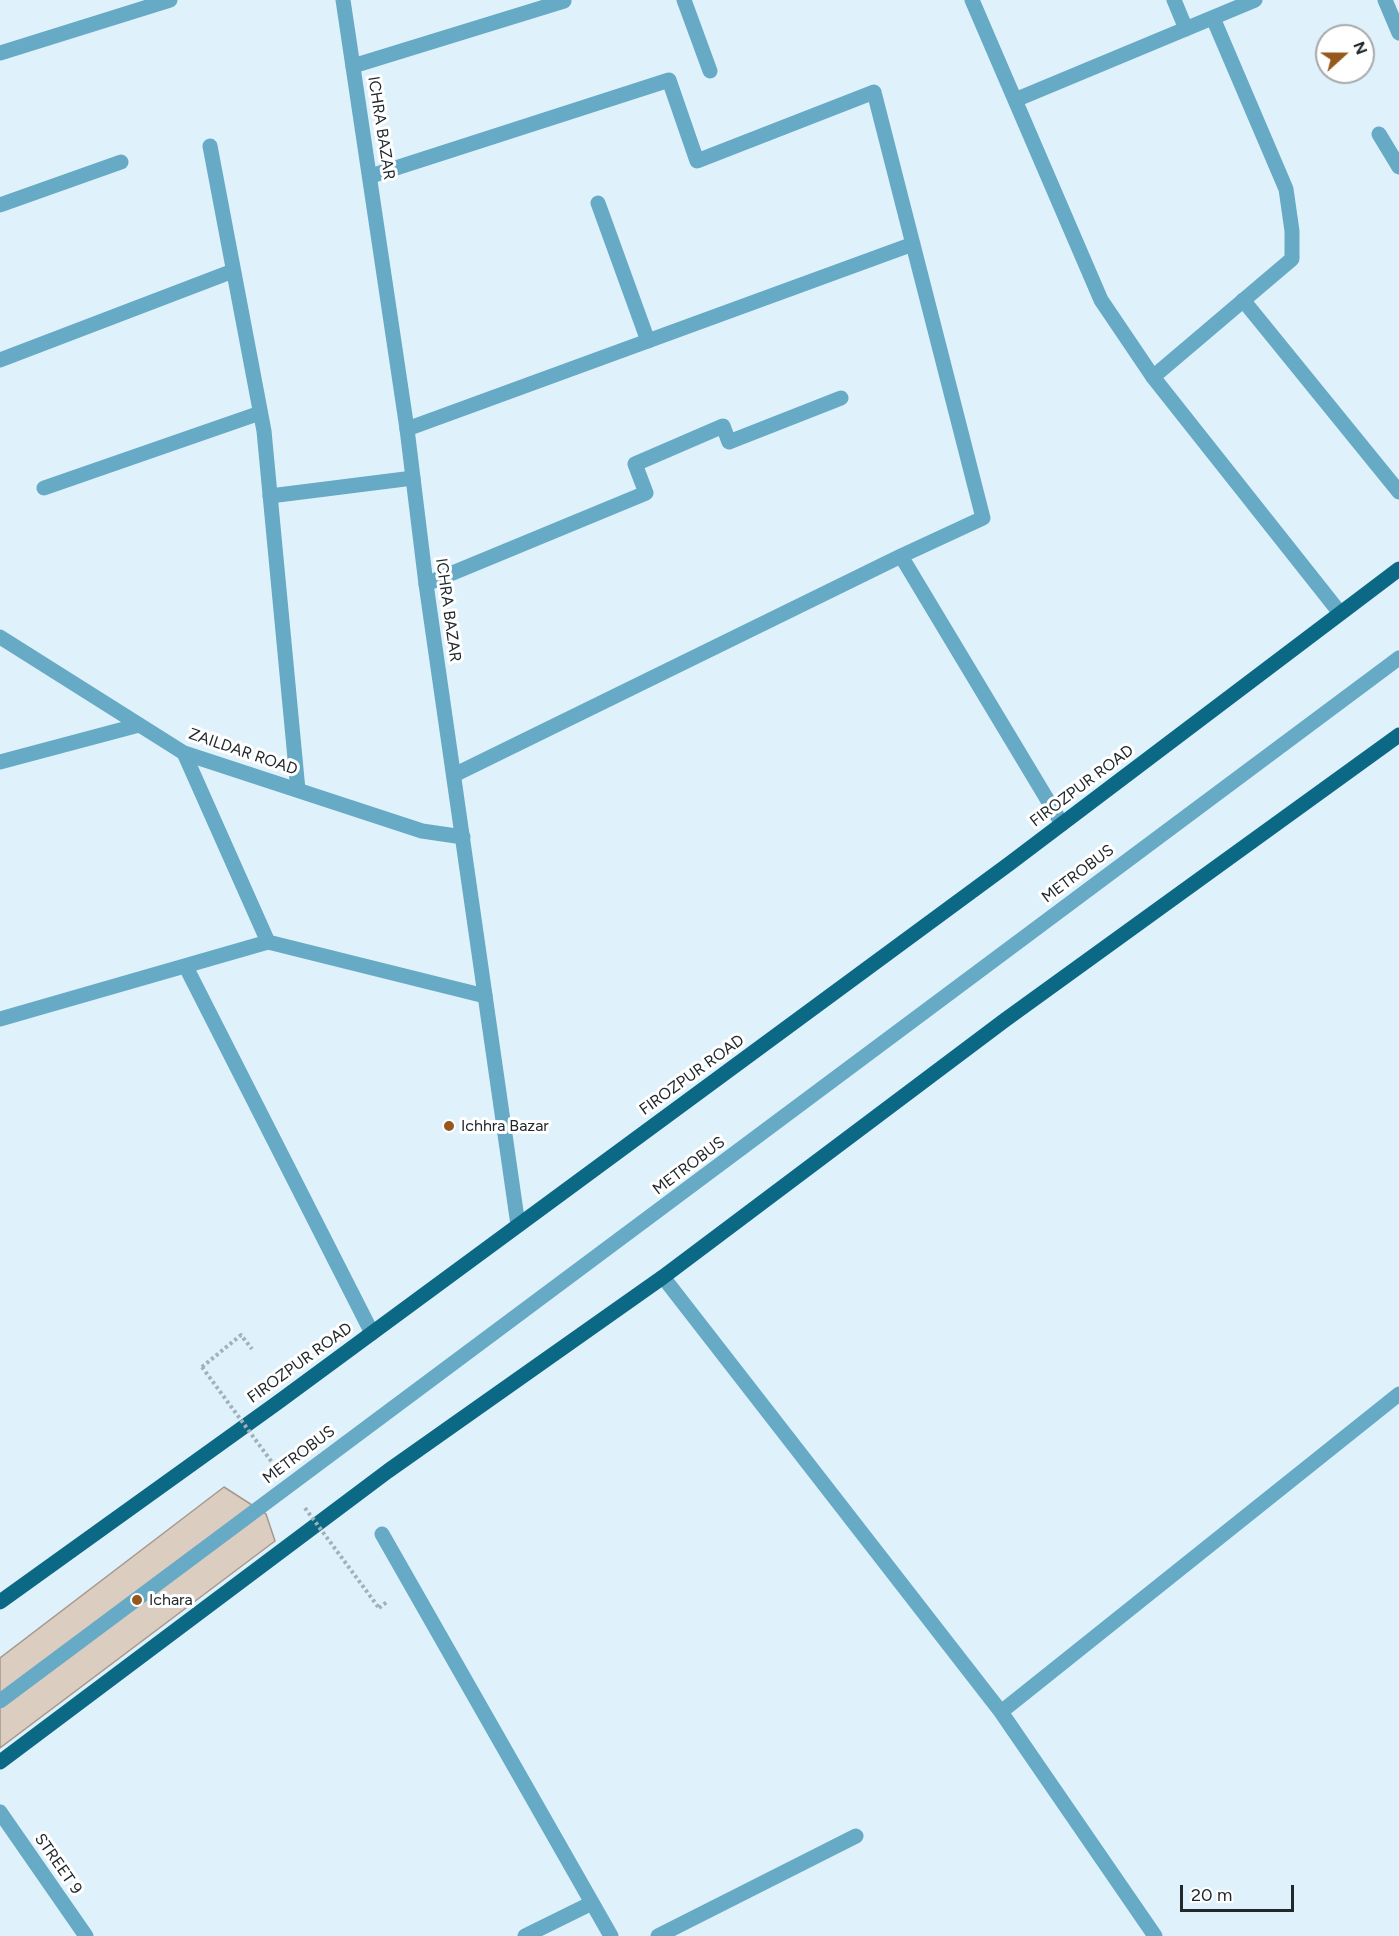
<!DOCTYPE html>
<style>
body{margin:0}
#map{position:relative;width:1399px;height:1936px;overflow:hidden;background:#dff2fb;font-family:Figtree,sans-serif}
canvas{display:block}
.north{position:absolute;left:1315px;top:24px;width:60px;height:60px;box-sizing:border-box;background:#fff;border:2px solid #a6a9aa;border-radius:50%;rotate:69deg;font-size:16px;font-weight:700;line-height:24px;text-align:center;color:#21282b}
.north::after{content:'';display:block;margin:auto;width:21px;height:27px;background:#96581d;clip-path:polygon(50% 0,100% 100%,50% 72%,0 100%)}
.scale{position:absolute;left:1180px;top:1885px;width:114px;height:27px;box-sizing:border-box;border:3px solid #21282b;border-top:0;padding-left:8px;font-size:18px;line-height:21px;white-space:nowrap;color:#21282b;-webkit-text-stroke:4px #fff;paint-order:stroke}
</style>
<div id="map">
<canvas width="1399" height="1936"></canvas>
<div class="north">N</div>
<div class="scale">20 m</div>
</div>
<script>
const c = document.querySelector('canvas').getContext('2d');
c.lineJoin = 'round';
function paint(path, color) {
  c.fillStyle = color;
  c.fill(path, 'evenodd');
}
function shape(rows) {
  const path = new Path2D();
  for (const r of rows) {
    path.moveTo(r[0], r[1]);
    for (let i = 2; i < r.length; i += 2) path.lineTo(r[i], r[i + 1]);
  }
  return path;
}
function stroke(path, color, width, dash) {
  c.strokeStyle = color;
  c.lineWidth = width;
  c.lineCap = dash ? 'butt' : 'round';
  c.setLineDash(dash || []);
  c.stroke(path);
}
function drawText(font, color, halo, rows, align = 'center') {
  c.font = font + ' Figtree,sans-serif';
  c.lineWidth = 6;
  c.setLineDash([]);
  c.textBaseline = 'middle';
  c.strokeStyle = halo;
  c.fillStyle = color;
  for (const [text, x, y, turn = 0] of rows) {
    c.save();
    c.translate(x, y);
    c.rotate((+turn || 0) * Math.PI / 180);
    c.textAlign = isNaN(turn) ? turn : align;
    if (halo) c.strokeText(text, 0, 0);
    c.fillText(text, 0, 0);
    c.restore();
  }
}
const building = shape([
 [224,1487,266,1514,275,1541,0,1748,0,1658,224,1487]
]);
paint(building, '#dccdc1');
stroke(building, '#a7988d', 1.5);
stroke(shape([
 [202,1367,241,1335,252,1349],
 [379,1608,388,1601]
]), '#a1b1b8', 4, [3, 3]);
stroke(shape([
 [684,0,710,71],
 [0,53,170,0],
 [353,66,564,1],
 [1379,134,1399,167],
 [598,203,648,341],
 [0,205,121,162],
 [0,360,233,271],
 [1153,377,1292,259,1292,231,1286,189,1213,18],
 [44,488,260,413],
 [270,496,413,478]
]), '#67aac6', 15);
stroke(shape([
 [343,0,407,429,426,584,518,1225]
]), '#67aac6', 15);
stroke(shape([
 [972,0,1101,300,1153,377,1340,613],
 [1174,0,1186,29],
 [1385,0,1399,33],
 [1015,100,1255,0],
 [210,146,264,431,298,790],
 [371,176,669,80,697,161,874,92,983,518,901,556],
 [1243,300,1399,492],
 [407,429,913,244],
 [426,584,646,493,635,464,723,426,729,442,841,398],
 [184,753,268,942],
 [454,775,901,556,1062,824],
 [186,967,372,1333],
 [0,1019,268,942,485,996],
 [663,1277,1001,1712,1155,1936],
 [382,1534,611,1936],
 [1001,1712,1399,1394],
 [525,1936,592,1903],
 [658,1936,856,1836]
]), '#67aac6', 15);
stroke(shape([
 [0,637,184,753,422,831,463,837],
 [0,762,139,725],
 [0,1812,86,1936]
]), '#67aac6', 15);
stroke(shape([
 [0,1602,277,1403,1009,864,1399,569],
 [0,1762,388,1471,663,1277,1005,1020,1399,735]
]), '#0c6986', 15);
stroke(shape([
 [202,1367,274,1465],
 [305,1508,379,1608]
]), '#a1b1b8', 4, [3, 3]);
stroke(shape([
 [0,1701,1399,658]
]), '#67aac6', 15);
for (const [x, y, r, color] of [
 [449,1126,6,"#96581d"],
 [137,1600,6,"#96581d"]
]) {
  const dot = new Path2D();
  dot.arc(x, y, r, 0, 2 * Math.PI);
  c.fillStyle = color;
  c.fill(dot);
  stroke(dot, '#fff', 2);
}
drawText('16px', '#21282b', '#fff', [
 ["ICHRA BAZAR",381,128,81],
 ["ICHRA BAZAR",448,610,82],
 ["ZAILDAR ROAD",243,752,19],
 ["FIROZPUR ROAD",1082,786,-37],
 ["METROBUS",1078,874,-37],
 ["FIROZPUR ROAD",692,1075,-36],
 ["METROBUS",689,1166,-37],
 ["FIROZPUR ROAD",300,1363,-36],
 ["METROBUS",299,1455,-37],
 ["STREET 9",58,1864,55]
]);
drawText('16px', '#21282b', '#fff', [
 ["Ichhra Bazar",461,1126],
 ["Ichara",149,1600]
], 'left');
</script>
